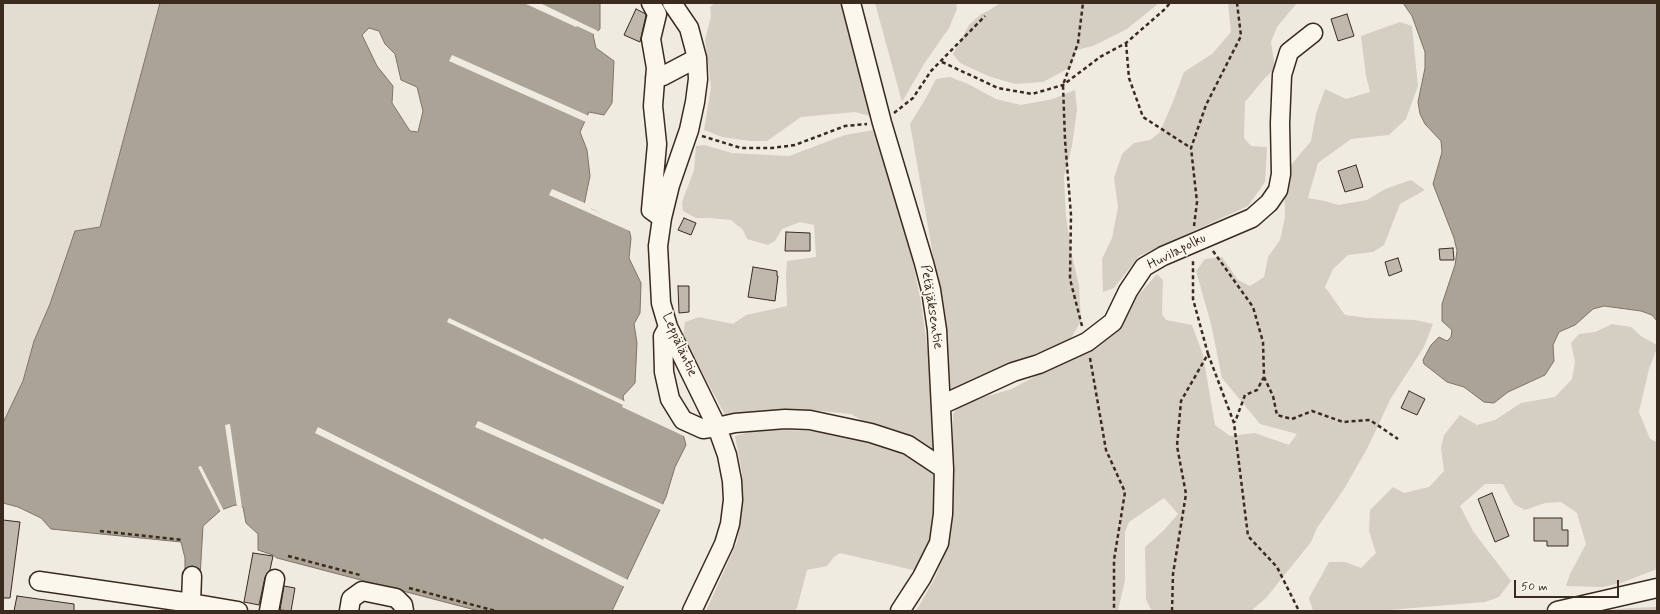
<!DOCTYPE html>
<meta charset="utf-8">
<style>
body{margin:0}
#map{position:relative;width:1660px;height:614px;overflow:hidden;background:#f0ebe0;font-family:Mynerve,sans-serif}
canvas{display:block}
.frame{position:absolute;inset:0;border:4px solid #3b2a1e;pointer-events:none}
.scale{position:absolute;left:1514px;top:580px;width:105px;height:18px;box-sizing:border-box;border:2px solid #3b2a1e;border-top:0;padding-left:5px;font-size:12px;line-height:14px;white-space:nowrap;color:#3b2a1e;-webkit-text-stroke:3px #fbf7ec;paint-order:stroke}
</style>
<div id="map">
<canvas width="1660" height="614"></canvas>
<div class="frame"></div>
<div class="scale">50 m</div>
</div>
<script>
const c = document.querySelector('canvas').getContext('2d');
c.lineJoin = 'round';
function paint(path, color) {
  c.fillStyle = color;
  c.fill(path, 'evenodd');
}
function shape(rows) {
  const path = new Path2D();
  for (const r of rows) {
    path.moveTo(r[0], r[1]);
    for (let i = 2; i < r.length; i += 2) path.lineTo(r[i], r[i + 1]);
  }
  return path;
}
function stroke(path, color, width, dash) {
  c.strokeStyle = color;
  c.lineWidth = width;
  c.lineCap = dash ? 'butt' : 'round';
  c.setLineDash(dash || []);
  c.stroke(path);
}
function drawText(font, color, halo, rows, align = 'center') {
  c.font = font + ' Mynerve,sans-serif';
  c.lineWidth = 3.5;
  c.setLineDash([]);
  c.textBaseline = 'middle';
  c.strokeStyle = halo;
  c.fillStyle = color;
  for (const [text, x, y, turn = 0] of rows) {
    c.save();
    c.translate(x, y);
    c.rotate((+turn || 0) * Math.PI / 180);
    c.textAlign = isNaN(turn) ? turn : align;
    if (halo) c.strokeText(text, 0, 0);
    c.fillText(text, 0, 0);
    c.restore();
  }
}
paint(shape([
 [3,3,160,3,100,227,50,304,34,341,23,381,3,423]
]), '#e2dcd1');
paint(shape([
 [715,3,843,3,870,116,855,112,801,117,767,141,751,141,722,137,704,130,711,87,705,40,711,16,710,7],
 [875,3,956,3,957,9,949,28,924,64,902,102],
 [1000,3,1159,3,1127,29,1093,46,1076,50,1071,67,1043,82,1015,84,988,76,960,63,953,54,969,25,981,14,988,11],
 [1228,3,1297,3,1277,27,1271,42,1275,68,1263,80,1245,102,1244,138,1251,146,1267,147,1265,182,1248,206,1139,256,1114,288,1103,292,1102,259,1112,238,1118,207,1114,178,1122,154,1134,143,1150,140,1160,132,1172,104,1184,72,1212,54,1231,32],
 [1400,22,1412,26,1418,86,1406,119,1389,135,1351,139,1318,163,1308,198,1325,201,1338,205,1367,200,1385,189,1411,180,1425,190,1400,204,1384,245,1373,252,1348,255,1333,269,1325,287,1345,315,1368,318,1415,320,1433,324,1424,347,1391,398,1368,447,1344,489,1317,528,1311,542,1266,598,1251,611,1152,611,1146,600,1145,547,1164,530,1178,514,1164,498,1129,522,1125,532,1125,580,1118,611,916,611,935,578,947,548,953,513,953,414,958,407,977,399,1012,389,1077,353,1100,344,1115,333,1125,320,1135,299,1157,274,1163,280,1162,314,1166,320,1192,325,1203,355,1215,425,1230,436,1255,433,1289,445,1297,434,1260,424,1222,378,1211,324,1196,271,1205,259,1222,257,1238,280,1250,286,1264,277,1268,257,1280,240,1285,217,1284,183,1291,165,1311,141,1316,114,1325,89,1346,99,1370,92,1366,76,1361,36],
 [950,77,968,84,996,99,1021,105,1053,99,1075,90,1077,110,1072,146,1064,177,1066,216,1072,256,1079,285,1081,321,1070,340,1014,362,951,391,945,324,910,124,926,98,936,79],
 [874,130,888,169,906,228,921,302,929,360,936,455,877,429,851,414,809,410,789,414,760,412,726,417,683,336,685,322,699,317,733,324,746,315,787,306,786,276,787,261,816,257,814,225,800,222,782,229,775,241,768,245,747,239,743,230,731,220,710,218,696,218,683,211,682,202,694,170,696,146,704,145,732,153,789,156,845,135],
 [1612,324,1631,327,1641,336,1657,345,1657,348,1649,369,1639,412,1650,439,1657,442,1657,569,1621,583,1603,587,1566,586,1570,574,1586,544,1577,513,1561,502,1545,503,1525,510,1514,504,1503,484,1485,484,1460,506,1473,531,1511,581,1499,597,1485,602,1377,611,1313,611,1309,598,1329,562,1345,562,1361,568,1376,553,1369,531,1370,510,1393,487,1404,493,1429,487,1444,471,1441,448,1444,435,1460,415,1477,425,1495,420,1521,403,1555,397,1572,379,1575,362,1571,343,1579,334,1595,332],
 [761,429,829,432,908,454,932,471,936,479,936,512,930,543,917,571,840,553,834,557,827,566,807,570,797,608,794,611,706,611,737,542,742,505,742,473,735,436],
 [1657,607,1657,611,1600,611,1629,608]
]), '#d5cec3');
const water = shape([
 [160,3,600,3,600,29,593,35,596,48,614,61,612,103,604,115,589,112,580,132,587,150,590,176,584,205,629,229,631,238,629,258,641,283,640,313,634,324,637,343,635,383,623,396,625,407,683,434,686,445,675,467,666,497,612,611,479,611,277,558,273,555,258,550,258,534,246,523,243,507,235,505,221,510,203,526,200,577,185,574,185,558,181,542,51,529,41,518,18,507,3,503,3,423,23,381,34,341,50,304,75,231,100,227,160,3],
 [369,28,379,31,385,44,395,54,401,80,417,87,423,111,418,132,410,131,392,103,393,86,377,66,362,35,369,28],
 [1403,3,1657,3,1657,321,1652,315,1641,311,1604,306,1593,309,1575,325,1559,332,1553,345,1554,361,1545,375,1508,392,1494,403,1484,402,1464,387,1447,382,1424,364,1423,360,1431,345,1439,337,1447,341,1451,337,1452,330,1442,321,1442,304,1455,265,1457,251,1454,238,1433,184,1442,152,1441,141,1425,124,1420,114,1418,102,1425,68,1425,52,1412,16,1403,3]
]);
paint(water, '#aca397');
stroke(water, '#7f7367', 1);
paint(shape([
 [524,3,540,3,598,31,596,35,577,26,576,27],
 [452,55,589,116,586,122,449,61],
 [552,189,587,204,592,209,630,227,632,232,549,195],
 [449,318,626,402,627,406,684,432,686,437,622,407,623,405,447,322],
 [478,421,664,505,661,510,475,427],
 [230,424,243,515,242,515,241,508,237,507,225,425],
 [318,427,543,540,544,538,628,580,625,587,315,433],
 [201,466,224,511,221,512,198,467]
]), '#f0ebe0');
const building = shape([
 [636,9,644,13,646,15,640,42,624,35,636,9],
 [1347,14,1354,36,1338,41,1331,19,1347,14],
 [1356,165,1363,187,1345,192,1338,171,1356,165],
 [684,218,696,223,691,235,678,230,684,218],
 [786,232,810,233,810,251,785,251,786,232],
 [1453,248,1454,260,1440,260,1439,249,1453,248],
 [1398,258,1402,271,1389,276,1385,262,1398,258],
 [753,267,777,271,777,276,778,276,775,301,748,297,753,267],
 [678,286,689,286,689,312,679,313,678,286],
 [1409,391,1425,399,1417,415,1401,408,1409,391],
 [1492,493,1509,536,1495,542,1478,499,1492,493],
 [1534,518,1562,518,1562,530,1568,530,1568,546,1547,546,1547,541,1534,541,1534,518],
 [3,520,20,522,10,598,3,598,3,520],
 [253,553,273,556,270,570,265,577,259,605,244,602,253,553],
 [284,586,295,588,291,611,280,610,284,586],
 [17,596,74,604,74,611,14,611,17,596]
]);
paint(building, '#c0b8ad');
stroke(building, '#3b2a1e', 1);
const minor = shape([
 [651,3,657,14,651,39,656,68,653,106,657,144,651,210,662,218],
 [672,3,689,28,697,58,698,79,695,102,689,130,670,185,662,218,658,246,661,303,668,327,717,427,727,455,732,481,733,500,730,524,724,544,692,611],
 [851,3,882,123,924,263,931,290,937,330,944,469,943,514,939,543,922,577,900,611],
 [655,78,663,76,697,58],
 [668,327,663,336,664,372,670,399,683,420,703,429,717,427,735,423,785,419,810,420,871,433,908,445,944,469],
 [941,405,1013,372,1039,364,1087,342,1113,322,1128,291,1144,267,1163,256,1252,218,1269,203,1278,190,1281,174,1280,123,1282,75,1289,52,1313,33],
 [39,581,191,603,192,576],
 [191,611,191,603,238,611],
 [269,611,275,579],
 [349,611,351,599,362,591,396,598,403,605,404,611],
 [1557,611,1657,588]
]);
stroke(minor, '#3b2a1e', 21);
stroke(shape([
 [1126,43,1129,78,1143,117,1191,148],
 [942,62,998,88,1032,94,1063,85,1100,57,1126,43,1165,9,1170,3],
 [894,113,913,98,931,71,985,16],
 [702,136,741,148,772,148,795,145,845,126,867,124],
 [1194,226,1197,202,1191,148,1206,105,1241,36,1237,3],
 [1213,251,1253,307,1263,342,1264,377,1257,390,1245,395,1235,422],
 [1082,326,1070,279,1071,215,1065,140,1063,85,1078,43,1083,3],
 [1208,354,1234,423,1248,536,1277,567,1299,611],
 [1090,358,1106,450,1125,492,1114,560,1114,611],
 [1264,377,1273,396,1277,415,1292,419,1312,411,1343,422,1370,420,1398,439],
 [100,531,183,540],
 [288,556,360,575],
 [409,588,496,611],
 [1172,611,1173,574,1186,494,1177,446,1181,401,1208,354,1193,299,1193,259]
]), '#3b2a1e', 2.5, [4, 3]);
stroke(minor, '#fbf7ec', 18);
drawText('14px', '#3b2a1e', '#fbf7ec', [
 ["Huvilapolku",1177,252,-27],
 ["Petäjäksentie",931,307,81],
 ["Leppäläntie",679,345,66]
]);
</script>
